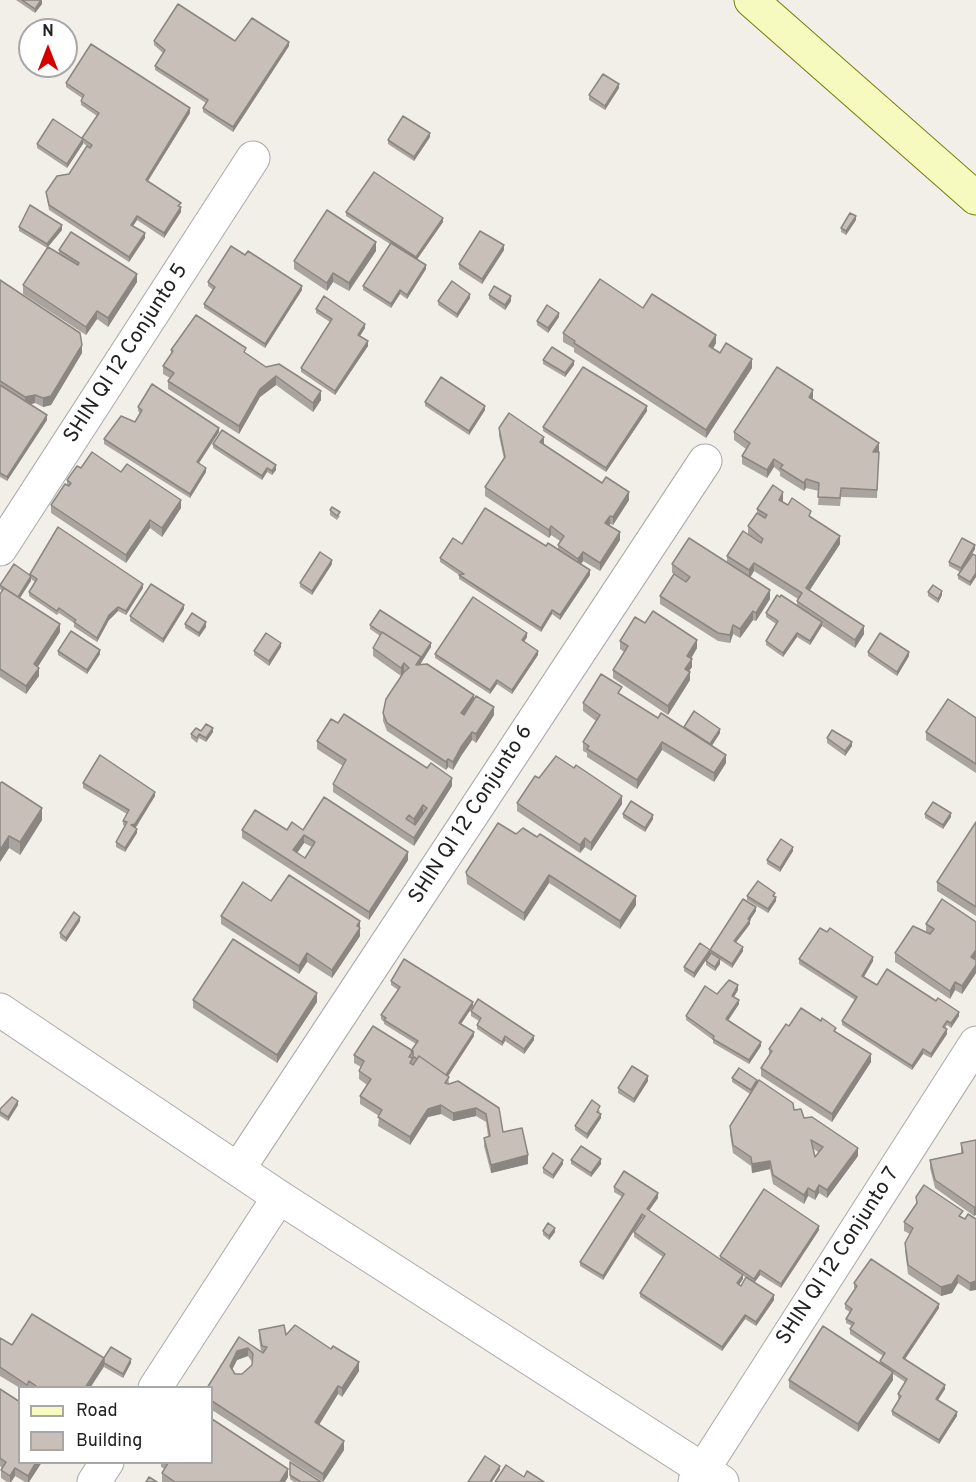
<!DOCTYPE html>
<style>
body{margin:0}
#map{position:relative;width:976px;height:1482px;overflow:hidden;background:#f2efe9;font-family:Overpass,sans-serif}
canvas{display:block}
.legend{position:absolute;left:18px;top:1386px;width:195px;height:78px;box-sizing:border-box;background:#fff;border:2px solid #a7a7a7;margin:0;padding:8px 10px;list-style:none;font-size:18px;color:#222}
.legend li{display:flex;align-items:center;gap:12px;height:30px}
.legend b{width:30px;border:2px solid #a7a7a7}
.north{position:absolute;left:18px;top:18px;width:60px;height:60px;box-sizing:border-box;background:#fff;border:2px solid #a7a7a7;border-radius:50%;rotate:0deg;font-size:16px;font-weight:700;line-height:24px;text-align:center;color:#222}
.north::after{content:'';display:block;margin:auto;width:21px;height:27px;background:#d40000;clip-path:polygon(50% 0,100% 100%,50% 72%,0 100%)}
</style>
<div id="map">
<canvas width="976" height="1482"></canvas>
<ul class="legend">
<li><b style="height:8px;background:#f7fabf"></b>Road</li>
<li><b style="height:16px;background:#c7bfb8"></b>Building</li>
</ul>
<div class="north">N</div>
</div>
<script>
const c = document.querySelector('canvas').getContext('2d');
c.lineJoin = 'round';
function shape(rows) {
  const path = new Path2D();
  for (const r of rows) {
    path.moveTo(r[0], r[1]);
    for (let i = 2; i < r.length; i += 2) path.lineTo(r[i], r[i + 1]);
  }
  return path;
}
function stroke(path, color, width, dash) {
  c.strokeStyle = color;
  c.lineWidth = width;
  c.lineCap = dash ? 'butt' : 'round';
  c.setLineDash(dash || []);
  c.stroke(path);
}
function paint(path, color) {
  c.fillStyle = color;
  c.fill(path, 'evenodd');
}
function drawText(font, color, halo, rows, align = 'center') {
  c.font = font + ' Overpass,sans-serif';
  c.lineWidth = 6;
  c.setLineDash([]);
  c.textBaseline = 'middle';
  c.strokeStyle = halo;
  c.fillStyle = color;
  for (const [text, x, y, turn = 0] of rows) {
    c.save();
    c.translate(x, y);
    c.rotate((+turn || 0) * Math.PI / 180);
    c.textAlign = isNaN(turn) ? turn : align;
    if (halo) c.strokeText(text, 0, 0);
    c.fillText(text, 0, 0);
    c.restore();
  }
}
const minor = shape([
 [0,549,253,158],
 [239,1168,705,461],
 [155,1388,279,1197],
 [94,1482,107,1462],
 [695,1482,976,1043]
]);
const tertiary = shape([
 [0,1010,279,1197,722,1482]
]);
const secondary = shape([
 [751,0,976,198]
]);
stroke(minor, '#a9a9a9', 35);
stroke(tertiary, '#a9a9a9', 35);
stroke(secondary, '#707d05', 35);
stroke(minor, '#fff', 33);
stroke(tertiary, '#fff', 33);
stroke(secondary, '#f7fabf', 33);
paint(shape([
 [16,0,42,0,42,4,35,13],
 [154,41,235,41,289,46,233,132,203,112,203,108,206,103,155,70,155,66,163,53,154,45],
 [66,83,190,113,148,181,181,212,164,238,137,220,133,226,145,238,129,262,49,210,46,192,69,174,87,146,83,143,67,168,37,148,37,144,82,139,97,116,81,105,81,101,82,98,66,87],
 [619,88,605,110,589,100,589,95],
 [430,137,414,161,388,144,388,140],
 [346,212,443,222,417,259,426,269,407,299,400,294,391,308,363,290,363,286,390,244,346,216],
 [856,220,846,235,841,232,841,228],
 [19,227,62,230,47,248,19,231],
 [59,250,137,282,108,327,97,319,86,335,23,294,23,285,59,254],
 [504,250,482,284,459,269,459,264],
 [376,251,349,291,333,282,327,291,294,269,294,261],
 [0,280,82,353,51,405,43,407,35,403,30,404,47,420,7,481,0,477],
 [208,282,302,290,265,348,204,308,204,304,213,290,208,286],
 [489,295,511,301,505,310,489,299],
 [470,298,457,318,438,305,438,301],
 [643,308,716,343,713,349,720,353,752,368,706,438,574,352,574,348,563,342,563,333],
 [316,309,365,328,360,336,368,346,335,395,301,372,301,368,330,322,316,313],
 [559,317,548,333,537,325,537,321],
 [171,350,246,353,266,367,321,400,313,412,276,385,260,397,239,434,168,389,168,381,170,378,163,374,163,366,171,354],
 [543,360,574,365,565,377,543,364],
 [812,399,879,451,877,498,841,497,840,506,818,505,819,491,806,488,804,491,780,476,780,472,774,467,767,478,742,464,742,456,746,449,734,440,734,432],
 [425,402,485,410,469,435,425,406],
 [138,407,219,432,199,463,206,472,190,498,104,444,104,439,135,422,140,413,138,411],
 [647,411,606,472,543,431,543,427],
 [499,428,544,445,629,500,613,525,610,524,610,525,620,540,600,571,583,561,581,565,590,575,560,620,552,614,541,632,459,579,459,575,440,562,440,558,462,544,546,546,558,550,558,545,560,541,551,535,549,538,485,496,485,487,504,459,499,436],
 [213,444,276,470,272,475,267,472,262,480,213,448],
 [81,468,121,472,181,508,162,537,150,528,126,563,51,513,51,505,67,485,67,480],
 [783,501,783,502,811,517,840,544,809,591,864,634,855,648,822,626,810,645,797,637,783,657,766,645,766,641,776,624,766,617,766,613,797,605,797,601,798,599,754,571,750,578,770,599,756,621,753,620,740,638,733,634,730,643,718,641,660,604,660,596,674,574,672,573,672,564,727,562,727,556,748,535,748,526,757,514,757,509],
 [330,510,340,516,337,520,330,515],
 [975,549,969,559,976,556,976,577,970,586,958,579,958,575,960,572,949,566,949,562],
 [332,564,312,595,300,587,300,583],
 [30,574,143,588,126,615,118,611,109,620,97,642,74,627,74,623,59,613,57,615,29,596,29,592,35,582,31,579,20,598,60,632,37,667,39,676,26,694,0,677,0,594,2,591,0,589,0,585,30,575],
 [928,592,942,595,938,603,928,596],
 [184,609,163,643,130,621,130,616],
 [645,623,697,648,691,659,692,667,689,671,690,680,668,715,613,678,613,670,624,652,620,649,620,641],
 [185,624,206,627,199,637,185,628],
 [370,625,431,647,421,663,421,665,474,700,494,715,476,743,472,740,461,756,453,770,448,767,446,770,387,731,383,721,383,713,401,676,373,656,373,648,380,636,370,629],
 [527,637,524,642,538,655,512,694,497,684,490,694,435,658,435,654],
 [281,647,269,666,254,655,254,651],
 [58,651,100,654,87,674,58,655],
 [868,652,909,656,897,676,868,656],
 [622,695,658,718,684,727,720,733,712,746,726,763,714,782,662,750,637,789,587,757,587,753,583,751,583,742,596,721,583,711,583,703],
 [976,718,976,773,926,740,926,732],
 [201,731,213,732,206,742,199,738,197,743,191,738,191,734],
 [827,738,852,746,845,756,827,743],
 [317,741,452,786,414,846,333,792,333,784,343,766,317,749],
 [539,778,622,804,591,851,585,847,580,853,517,811,517,803],
 [0,783,42,820,20,855,9,848,0,862],
 [83,783,155,796,135,828,137,833,125,852,116,847,116,842,125,826,123,825,123,821,127,814,83,788],
 [623,814,653,819,645,832,623,818],
 [925,814,951,817,943,829,925,818],
 [976,822,976,916,937,891,937,882],
 [242,830,303,830,408,860,369,920,242,838],
 [304,843,312,847,305,858,297,853],
 [516,834,636,905,620,929,549,883,524,921,467,884,466,872],
 [793,851,780,872,767,864,767,860],
 [747,896,775,897,776,901,768,913,747,900],
 [271,901,360,930,360,936,332,978,307,962,299,974,221,924,221,916],
 [756,911,750,920,750,924,736,942,743,951,732,968,720,960,720,964,715,971,706,965,706,961,710,954,694,978,684,971,684,967,710,950],
 [80,921,66,942,60,938,60,933],
 [976,922,976,958,975,960,976,960,976,973,962,994,955,990,950,999,895,962,895,953,926,932,926,924],
 [799,959,873,961,864,977,877,985,959,1016,951,1028,947,1025,945,1028,947,1034,931,1058,923,1054,912,1070,842,1025,842,1021,855,1000,799,964],
 [391,981,473,1006,461,1024,474,1036,448,1076,449,1084,458,1081,503,1132,528,1164,491,1173,484,1146,484,1138,488,1136,486,1122,476,1116,453,1121,441,1114,428,1117,410,1145,378,1126,379,1116,360,1104,360,1096,367,1085,359,1079,359,1071,361,1067,354,1063,354,1055,411,1051,416,1044,384,1024,384,1022,381,1019,381,1015,398,990,391,985],
 [738,990,734,997,739,1004,728,1021,761,1046,749,1064,713,1043,713,1040,686,1020,686,1016,717,994],
 [193,1000,317,1002,277,1063,193,1008],
 [471,1011,534,1040,524,1054,505,1041,502,1046,477,1029,477,1025,479,1021,471,1016],
 [789,1026,836,1032,871,1062,832,1122,761,1076,761,1068,769,1056,769,1049],
 [732,1078,757,1082,804,1118,858,1156,827,1198,819,1193,815,1200,808,1196,804,1204,773,1184,770,1169,752,1173,751,1166,733,1153,730,1134,730,1126,750,1094,732,1082],
 [814,1149,819,1153,815,1157],
 [648,1081,634,1103,618,1093,618,1088],
 [18,1105,8,1121,0,1116,0,1109],
 [600,1110,599,1113,601,1118,587,1139,575,1130,575,1126],
 [976,1140,974,1216,935,1188,930,1168,930,1160,961,1153,961,1143],
 [571,1160,601,1164,591,1177,571,1164],
 [563,1164,553,1179,543,1173,543,1168],
 [614,1187,658,1198,649,1211,720,1260,720,1256,819,1230,781,1288,760,1275,754,1283,774,1300,756,1326,745,1319,722,1351,640,1297,640,1293,663,1257,634,1237,634,1232,643,1219,642,1218,603,1280,580,1266,580,1262,622,1197,614,1192],
 [743,1275,746,1278,741,1286,739,1285,743,1279],
 [916,1197,965,1219,976,1219,970,1291,958,1283,952,1293,941,1296,908,1274,905,1251,905,1243,910,1234,904,1231,904,1222,916,1204],
 [543,1231,555,1232,549,1240,543,1235],
 [854,1283,939,1308,905,1359,945,1389,938,1400,957,1416,939,1444,892,1415,892,1411,899,1399,898,1398,898,1394,905,1382,893,1374,893,1380,858,1432,789,1388,789,1380,880,1363,880,1361,883,1356,850,1334,850,1329,852,1326,846,1323,846,1319,850,1312,845,1309,845,1304,855,1288,854,1288],
 [259,1330,286,1335,359,1371,342,1397,338,1394,319,1425,344,1450,323,1482,212,1410,212,1388,239,1337,261,1351,259,1339],
 [248,1356,252,1362,252,1365,242,1374,235,1374,232,1369,237,1360],
 [0,1338,12,1345,104,1358,131,1363,123,1378,104,1367,90,1388,20,1388,0,1376],
 [0,1389,20,1462,42,1462,29,1482,25,1482,15,1476,11,1482,7,1482,1,1478,1,1470,2,1468,0,1466],
 [161,1462,212,1462,288,1477,285,1482,162,1482,162,1473,165,1469,161,1467],
 [290,1462,321,1482,294,1482,290,1479]
]), '#aba49e');
paint(shape([
 [42,0,42,4,35,13,35,9],
 [289,42,289,46,233,132,233,127],
 [619,84,619,88,605,110,605,106],
 [190,108,190,113,146,184,146,180],
 [430,133,430,137,414,161,414,157],
 [83,139,83,144,67,168,67,164],
 [181,207,181,212,164,238,164,233],
 [137,216,137,220,131,229,131,225],
 [856,216,856,220,846,235,846,231],
 [443,218,443,222,416,261,416,257],
 [62,225,62,230,47,248,47,244],
 [145,233,145,238,129,262,129,257],
 [376,242,376,251,349,291,349,283],
 [504,245,504,250,482,284,482,279],
 [426,265,426,269,407,299,407,295],
 [333,273,333,282,327,291,327,283],
 [137,274,137,282,108,327,108,318],
 [302,286,302,290,265,348,265,344],
 [400,290,400,294,391,308,391,304],
 [470,294,470,298,457,318,457,314],
 [511,296,511,301,505,310,505,305],
 [97,311,97,319,86,335,86,327],
 [559,313,559,317,548,333,548,328],
 [365,324,365,328,358,339,358,335],
 [716,335,716,343,709,355,709,346],
 [368,341,368,346,335,395,335,391],
 [82,345,82,353,51,405,43,407,43,398],
 [752,359,752,368,706,438,706,430],
 [574,361,574,365,565,377,565,373],
 [276,376,276,385,260,397,239,434,239,426,260,389],
 [813,390,813,399,809,405,809,397],
 [321,391,321,400,313,412,313,403],
 [35,395,35,403,25,406,25,397],
 [485,406,485,410,469,435,469,431],
 [647,406,647,411,606,472,606,468],
 [47,415,47,420,7,481,7,477],
 [219,428,219,432,197,466,197,462],
 [544,437,544,445,540,442],
 [879,443,879,451,873,460,873,452],
 [774,459,774,467,767,478,767,470],
 [276,465,276,470,272,475,272,471],
 [206,468,206,472,190,498,190,494],
 [267,468,267,472,262,480,262,476],
 [806,479,806,488,804,491,804,483],
 [629,492,629,500,613,525,613,517],
 [783,492,783,501,779,508,779,500],
 [181,500,181,508,162,537,162,528],
 [610,516,610,524,605,531,605,523],
 [150,520,150,528,126,563,126,555],
 [551,526,551,535,549,538,549,530],
 [620,532,620,540,600,571,600,563],
 [840,536,840,544,806,596,806,588],
 [975,545,975,549,961,572,961,568],
 [583,552,583,561,578,568,578,559],
 [332,560,332,564,312,595,312,591],
 [754,563,754,571,749,579,749,570],
 [590,570,590,575,560,620,560,615],
 [976,573,976,577,970,586,970,582],
 [31,576,31,581,18,601,18,597],
 [143,584,143,588,126,615,126,611],
 [770,590,770,599,756,621,756,613],
 [942,591,942,595,938,603,938,599],
 [184,605,184,609,163,643,163,639],
 [118,607,118,611,109,620,97,642,97,638,109,615],
 [552,610,552,614,541,632,541,628],
 [753,611,753,620,740,638,740,629],
 [206,622,206,627,199,637,199,633],
 [822,622,822,626,810,645,810,641],
 [60,624,60,632,34,673,34,664],
 [733,625,733,634,730,643,730,635],
 [864,626,864,634,855,648,855,640],
 [527,633,527,637,522,645,522,640],
 [797,633,797,637,783,657,783,653],
 [697,640,697,648,687,665,687,656],
 [281,643,281,647,269,666,269,661],
 [431,643,431,647,421,663,421,666,416,665],
 [100,650,100,654,87,674,87,670],
 [538,651,538,655,512,694,512,690],
 [909,652,909,656,897,676,897,672],
 [692,659,692,667,685,677,685,669],
 [404,663,404,672,401,676,401,668],
 [39,668,39,676,26,694,26,686],
 [690,672,690,680,668,715,668,706],
 [497,680,497,684,490,694,490,690],
 [474,695,474,703,461,722,461,713],
 [494,707,494,715,476,743,476,734],
 [213,728,213,732,206,742,206,738],
 [720,729,720,733,708,751,708,747],
 [472,732,472,740,461,756,453,770,453,762,461,747],
 [662,742,662,750,637,789,637,780],
 [852,742,852,746,845,756,845,751],
 [726,755,726,763,714,782,714,773],
 [448,759,448,767,446,770,446,762],
 [452,778,452,786,414,846,414,838],
 [155,792,155,796,135,829,131,825],
 [622,796,622,804,591,851,591,843],
 [423,805,423,814,414,827,414,819],
 [42,808,42,820,20,855,20,842],
 [951,813,951,817,943,829,943,825],
 [653,815,653,819,645,832,645,828],
 [137,829,137,833,125,852,125,848],
 [304,835,304,843,293,859,293,850],
 [9,836,9,848,0,862,0,850],
 [585,838,585,847,580,853,580,845],
 [793,847,793,851,780,872,780,868],
 [408,852,408,860,369,920,369,912],
 [549,875,549,883,524,921,524,913],
 [636,896,636,905,620,929,620,921],
 [776,897,776,901,768,913,768,909],
 [756,907,756,911,748,923,748,919],
 [80,917,80,921,66,942,66,938],
 [750,920,750,924,734,945,734,941],
 [360,921,360,936,332,978,332,970],
 [743,947,743,951,732,968,732,964],
 [710,950,710,954,694,978,694,973],
 [976,950,976,958,971,965,971,957],
 [307,953,307,962,299,974,299,966],
 [873,957,873,961,862,980,862,976],
 [720,959,720,964,715,971,715,967],
 [976,965,976,973,962,994,962,986],
 [955,982,955,990,950,999,950,991],
 [738,985,738,990,732,1000,732,996],
 [317,993,317,1002,277,1063,277,1055],
 [739,1000,739,1004,726,1023,726,1019],
 [473,1002,473,1006,459,1027,459,1023],
 [959,1012,959,1016,951,1028,951,1023],
 [947,1029,947,1034,931,1058,931,1054],
 [474,1032,474,1036,445,1081,445,1076],
 [505,1036,505,1041,502,1046,502,1042],
 [534,1036,534,1040,524,1054,524,1049],
 [761,1042,761,1046,749,1064,749,1060],
 [923,1049,923,1054,912,1070,912,1066],
 [871,1054,871,1062,832,1122,832,1114],
 [648,1076,648,1081,634,1103,634,1099],
 [18,1101,18,1105,8,1121,8,1117],
 [441,1105,441,1114,428,1117,410,1145,410,1137,428,1109],
 [476,1108,476,1116,453,1121,453,1113],
 [601,1114,601,1118,587,1139,587,1134],
 [858,1148,858,1156,827,1198,827,1190],
 [528,1155,528,1164,491,1173,491,1165],
 [601,1159,601,1164,591,1177,591,1173],
 [563,1160,563,1164,553,1179,553,1175],
 [770,1161,770,1169,752,1173,752,1164],
 [819,1185,819,1193,815,1200,815,1192],
 [808,1188,808,1196,804,1204,804,1195],
 [658,1193,658,1198,647,1213,647,1209],
 [974,1207,976,1207,976,1215,974,1216],
 [642,1214,642,1218,603,1280,603,1276],
 [819,1226,819,1230,781,1288,781,1284],
 [555,1228,555,1232,549,1240,549,1236],
 [760,1270,760,1275,754,1283,754,1279],
 [743,1275,743,1279,737,1288,737,1283],
 [958,1275,958,1283,952,1293,941,1296,941,1287],
 [976,1281,976,1290,970,1291,970,1283],
 [774,1295,774,1300,756,1326,756,1322],
 [939,1304,939,1308,903,1362,903,1358],
 [745,1315,745,1319,722,1351,722,1347],
 [248,1348,248,1356,237,1360,230,1374,230,1366,237,1351],
 [104,1358,104,1366,90,1388,85,1388],
 [131,1359,131,1363,123,1378,123,1374],
 [359,1362,359,1371,342,1397,342,1388],
 [893,1372,893,1380,858,1432,858,1424],
 [945,1385,945,1389,936,1403,936,1399],
 [338,1386,338,1394,315,1431,315,1422],
 [957,1412,957,1416,939,1444,939,1440],
 [344,1441,344,1450,323,1482,323,1474],
 [36,1462,42,1462,29,1482,28,1482,28,1476],
 [500,1466,500,1470,492,1482,490,1482],
 [15,1468,15,1476,11,1482,10,1482,10,1476],
 [288,1469,288,1477,285,1482,280,1482]
]), '#8b8681');
const building = shape([
 [22,0,41,0,35,9,22,0],
 [178,4,235,41,252,18,289,42,233,127,203,108,208,100,155,66,165,50,154,41,178,4],
 [91,44,190,108,146,180,181,203,178,206,181,207,164,233,137,216,131,225,145,233,129,257,49,205,46,192,57,176,69,174,87,146,90,148,92,145,82,138,99,113,81,101,84,95,66,83,91,44],
 [603,74,619,84,605,106,589,95,603,74],
 [403,116,430,133,414,157,388,140,403,116],
 [53,119,83,139,67,164,37,144,53,119],
 [374,172,443,218,416,257,346,212,374,172],
 [30,205,62,225,47,244,19,227,30,205],
 [327,210,376,242,349,283,333,273,327,283,294,261,327,210],
 [850,213,856,216,846,231,841,228,850,213],
 [480,231,504,245,482,279,459,264,480,231],
 [71,232,137,274,108,318,97,311,86,327,23,285,48,247,78,265,79,263,59,250,71,232],
 [391,243,426,265,407,295,400,290,391,304,363,286,391,243],
 [231,246,245,255,248,251,302,286,265,344,204,304,215,287,208,282,231,246],
 [600,279,643,308,652,294,716,335,709,346,720,353,726,343,752,359,706,430,574,343,575,341,563,333,600,279],
 [0,280,80,333,82,345,51,396,43,398,35,395,25,397,0,381,0,280],
 [452,281,470,294,457,314,438,301,452,281],
 [494,286,511,296,505,305,489,295,494,286],
 [324,296,365,324,358,335,368,341,335,391,301,368,332,319,316,309,324,296],
 [547,305,559,313,548,328,537,321,547,305],
 [196,315,246,348,244,352,266,367,279,364,321,391,313,403,276,376,260,389,239,426,168,381,174,373,163,366,173,351,171,350,196,315],
 [552,347,574,361,565,373,543,360,552,347],
 [583,367,647,406,606,468,543,427,583,367],
 [777,367,813,390,809,397,879,443,873,452,879,452,877,490,841,488,840,498,818,497,819,483,806,479,804,483,780,468,783,465,774,459,767,470,742,456,750,443,734,432,777,367],
 [441,377,485,406,469,431,425,402,441,377],
 [152,384,219,428,197,462,206,468,190,494,104,439,121,416,135,422,142,410,138,407,152,384],
 [0,385,47,415,7,477,0,473,0,385],
 [509,413,544,437,540,442,602,483,606,477,629,492,613,517,610,516,605,523,620,532,600,563,583,552,578,559,558,545,564,536,551,526,549,530,485,487,505,457,499,428,509,413],
 [222,430,276,465,272,471,267,468,262,476,213,444,222,430],
 [92,452,121,472,127,464,181,500,162,528,150,520,126,555,51,505,65,484,69,486,71,483,67,480,77,466,81,468,92,452],
 [773,485,783,492,779,500,788,505,792,498,811,511,809,516,840,536,806,588,864,626,855,640,797,601,802,593,754,563,749,570,727,556,743,531,761,543,763,539,748,526,757,513,765,518,767,515,757,509,773,485],
 [332,507,340,512,337,516,330,510,332,507],
 [485,508,546,546,548,543,590,570,560,615,552,610,541,628,459,575,464,574,440,558,453,538,462,544,485,508],
 [58,527,143,584,126,611,118,607,109,615,97,638,74,622,76,620,59,608,57,611,29,592,37,579,30,574,58,527],
 [689,538,770,590,756,613,753,611,740,629,733,625,730,635,718,633,660,596,674,574,686,582,690,577,672,564,689,538],
 [962,538,975,545,961,568,949,562,962,538],
 [320,552,332,560,312,591,300,583,320,552],
 [973,554,976,556,976,573,970,582,958,575,973,554],
 [14,564,31,576,18,597,0,585,14,564],
 [151,584,184,605,163,639,130,616,151,584],
 [933,585,942,591,938,599,928,592,933,585],
 [4,588,60,624,34,664,39,668,26,686,0,669,0,594,4,588],
 [777,595,780,597,781,595,822,622,810,641,797,633,783,653,766,641,778,621,766,613,777,595],
 [473,597,527,633,522,640,538,651,512,690,497,680,490,690,435,654,473,597],
 [380,610,431,643,421,658,421,657,382,632,382,633,370,625,380,610],
 [653,611,697,640,687,656,692,659,685,669,690,672,668,706,613,670,628,646,620,641,635,617,645,623,653,611],
 [192,613,206,622,199,633,185,624,192,613],
 [71,631,100,650,87,670,58,651,71,631],
 [382,632,421,657,416,665,427,664,474,695,461,713,464,715,476,696,494,707,476,734,472,732,461,747,453,762,448,759,446,762,387,723,383,713,386,699,404,672,409,668,404,663,401,668,373,648,382,632],
 [266,633,281,643,269,661,254,651,266,633],
 [880,633,909,652,897,672,868,652,880,633],
 [601,674,622,687,618,693,658,718,661,713,726,755,714,773,662,742,637,780,587,749,589,746,583,742,600,715,583,703,601,674],
 [948,699,976,718,976,764,926,732,948,699],
 [694,711,720,729,710,744,684,727,694,711],
 [344,714,427,768,431,763,452,778,414,838,333,784,346,760,317,741,331,719,338,723,344,714],
 [423,805,427,808,415,825,406,819,409,815,414,819,423,805],
 [206,724,213,728,206,738,199,734,197,738,191,734,196,728,201,731,206,724],
 [832,730,852,742,845,751,827,738,832,730],
 [100,755,155,792,135,824,131,825,137,829,125,848,116,842,127,822,123,821,129,810,83,783,100,755],
 [556,756,574,768,576,765,622,796,591,843,585,838,580,845,517,803,535,776,539,778,556,756],
 [2,782,42,808,20,842,9,836,0,850,0,783,2,782],
 [324,797,408,852,369,912,242,830,255,810,287,830,292,822,303,830,324,797],
 [304,835,315,842,305,858,293,850,304,835],
 [631,801,653,815,645,828,623,814,631,801],
 [933,802,951,813,943,825,925,814,933,802],
 [976,822,976,907,937,882,976,822],
 [498,823,516,834,523,828,537,837,540,834,636,896,620,921,549,875,524,913,467,875,466,872,498,823],
 [781,839,793,847,780,868,767,860,781,839],
 [289,875,360,921,357,926,360,928,332,970,307,953,299,966,221,916,243,882,271,901,289,875],
 [758,881,775,893,773,896,776,897,768,909,747,896,758,881],
 [743,899,756,907,748,919,750,920,734,941,743,947,732,964,710,950,694,973,684,967,700,943,710,950,743,899],
 [942,899,976,922,976,950,971,957,976,960,976,965,962,986,955,982,950,991,895,953,913,926,930,934,934,929,926,924,942,899],
 [74,912,80,917,66,938,60,933,74,912],
 [820,928,827,932,830,928,873,957,862,976,877,985,887,969,936,1001,938,998,959,1012,951,1023,947,1021,943,1027,947,1029,931,1054,923,1049,912,1066,842,1021,857,997,799,959,820,928],
 [233,939,317,993,277,1055,193,1000,233,939],
 [711,953,720,959,715,967,706,961,711,953],
 [404,959,473,1002,459,1023,474,1032,446,1075,419,1056,417,1059,413,1056,413,1051,411,1051,418,1041,384,1020,386,1018,381,1015,400,987,391,981,404,959],
 [729,980,738,985,732,996,739,1000,726,1019,761,1042,749,1060,713,1039,714,1036,686,1016,705,986,717,994,729,980],
 [478,999,534,1036,524,1049,505,1036,502,1042,477,1025,481,1018,471,1011,478,999],
 [801,1008,821,1021,822,1018,836,1028,834,1031,871,1054,832,1114,761,1068,772,1051,769,1049,786,1024,789,1026,801,1008],
 [373,1026,413,1051,409,1057,413,1058,410,1063,413,1065,419,1056,449,1077,445,1083,449,1084,458,1081,499,1108,503,1132,522,1128,528,1155,491,1165,484,1138,490,1136,486,1114,476,1108,453,1113,441,1105,428,1109,410,1137,378,1117,382,1110,360,1096,371,1079,359,1071,364,1061,354,1055,373,1026],
 [632,1066,648,1076,634,1099,618,1088,632,1066],
 [739,1068,757,1080,751,1090,732,1078,739,1068],
 [759,1080,793,1103,794,1110,801,1109,804,1118,812,1117,858,1148,827,1190,819,1185,815,1192,808,1188,804,1195,773,1175,770,1161,752,1164,751,1157,733,1145,730,1126,759,1080],
 [811,1140,823,1147,815,1157,811,1140],
 [12,1097,18,1101,8,1117,0,1112,0,1109,12,1097],
 [592,1100,600,1106,597,1112,601,1114,587,1134,575,1126,592,1100],
 [976,1140,976,1207,974,1207,935,1180,930,1160,963,1153,961,1143,976,1140],
 [581,1146,601,1159,591,1173,571,1160,581,1146],
 [553,1153,563,1160,553,1175,543,1168,553,1153],
 [624,1171,658,1193,647,1209,743,1275,737,1283,741,1286,746,1277,774,1295,756,1322,745,1315,722,1347,640,1293,665,1254,634,1232,645,1216,642,1214,603,1276,580,1262,624,1194,614,1187,624,1171],
 [924,1185,963,1211,959,1216,965,1219,968,1214,976,1219,976,1281,970,1283,958,1275,952,1284,941,1287,908,1265,905,1243,913,1228,904,1222,917,1203,916,1197,924,1185],
 [764,1189,819,1226,781,1284,760,1270,754,1279,720,1256,764,1189],
 [548,1223,555,1228,549,1236,543,1231,548,1223],
 [871,1259,939,1304,903,1358,945,1385,936,1399,957,1412,939,1440,892,1411,901,1396,898,1394,907,1379,880,1361,885,1353,850,1329,854,1323,846,1319,852,1309,845,1304,857,1286,854,1283,871,1259],
 [32,1314,104,1358,85,1388,39,1388,29,1381,27,1385,0,1367,0,1338,12,1345,32,1314],
 [284,1325,286,1335,295,1325,331,1349,333,1346,359,1362,342,1388,338,1386,315,1422,344,1441,323,1474,212,1401,212,1388,207,1388,239,1337,263,1353,267,1347,262,1346,259,1330,284,1325],
 [248,1348,253,1354,252,1365,242,1374,235,1374,230,1366,237,1351,248,1348],
 [823,1326,893,1372,858,1424,789,1380,823,1326],
 [111,1347,131,1359,123,1374,104,1363,104,1358,102,1361,111,1347],
 [0,1389,20,1402,20,1462,36,1462,28,1476,15,1468,10,1476,1,1470,6,1462,0,1458,0,1389],
 [212,1419,288,1469,280,1482,175,1482,162,1473,168,1463,167,1462,212,1462,212,1419],
 [485,1456,500,1466,490,1482,468,1482,485,1456],
 [290,1462,321,1482,301,1482,290,1475,290,1462],
 [506,1465,524,1477,527,1471,544,1482,495,1482,506,1465],
 [149,1477,157,1482,146,1482,149,1477]
]);
paint(building, '#c7bfb8');
stroke(building, '#8b8681', 1.5);
drawText('21px', '#222', '#fff', [
 ["SHIN QI 12 Conjunto 5",127,354,-57],
 ["SHIN QI 12 Conjunto 6",472,815,-57],
 ["SHIN QI 12 Conjunto 7",839,1257,-57]
]);
</script>
